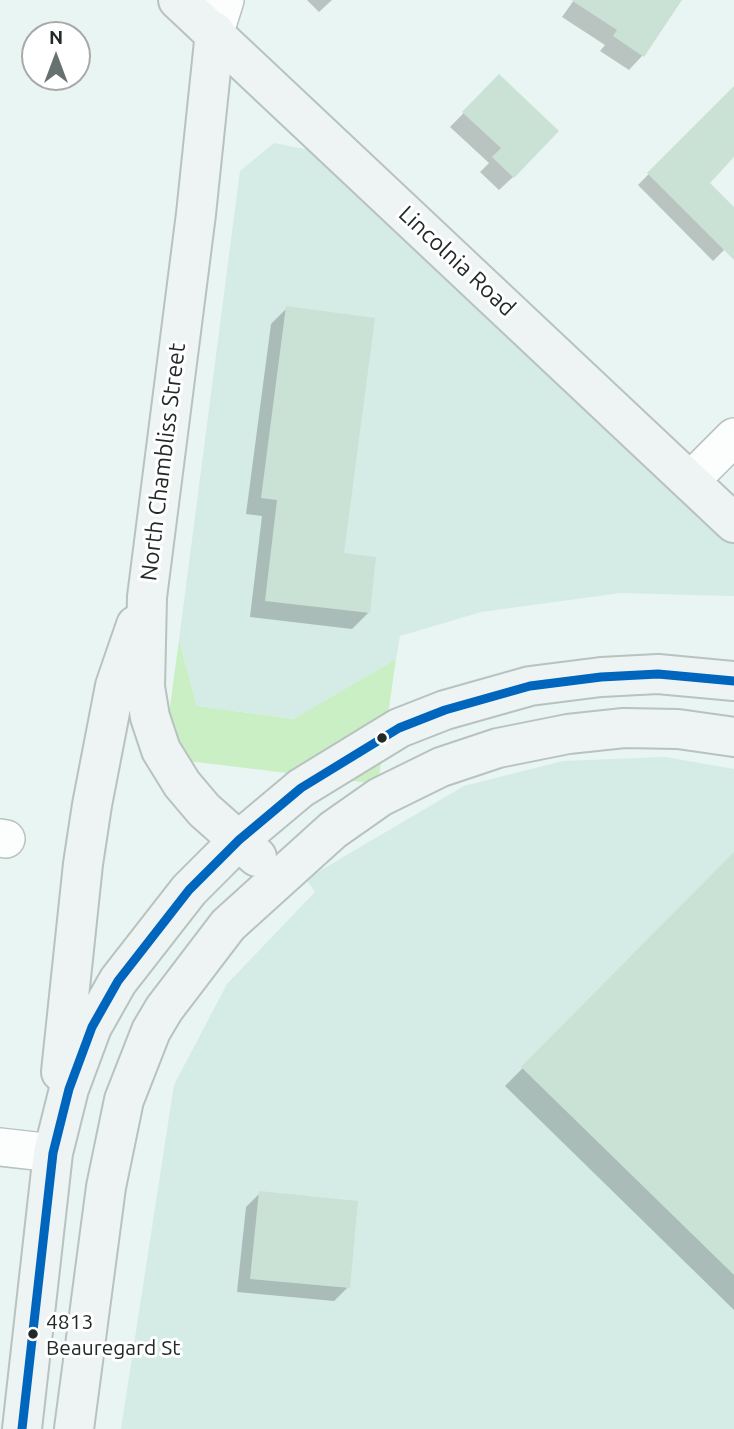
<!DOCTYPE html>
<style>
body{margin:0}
#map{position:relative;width:734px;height:1429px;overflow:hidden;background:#e8f5f2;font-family:Ubuntu,sans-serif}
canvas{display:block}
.north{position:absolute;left:21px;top:21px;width:70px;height:70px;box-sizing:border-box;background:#fff;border:2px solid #a7aaa9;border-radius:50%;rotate:0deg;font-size:19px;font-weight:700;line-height:28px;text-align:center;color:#222a28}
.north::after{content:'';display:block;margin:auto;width:24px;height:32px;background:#67716f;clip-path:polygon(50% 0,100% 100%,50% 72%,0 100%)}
</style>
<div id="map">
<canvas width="734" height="1429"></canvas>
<div class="north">N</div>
</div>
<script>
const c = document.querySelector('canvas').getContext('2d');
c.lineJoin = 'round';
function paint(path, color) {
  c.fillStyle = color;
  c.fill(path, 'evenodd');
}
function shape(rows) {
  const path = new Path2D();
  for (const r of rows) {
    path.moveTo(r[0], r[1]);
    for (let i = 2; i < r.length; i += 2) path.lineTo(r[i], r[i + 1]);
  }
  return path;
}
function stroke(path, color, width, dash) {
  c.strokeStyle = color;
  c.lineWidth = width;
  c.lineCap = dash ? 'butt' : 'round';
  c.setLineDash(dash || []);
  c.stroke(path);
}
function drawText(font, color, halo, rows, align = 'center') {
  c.font = font + ' Ubuntu,sans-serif';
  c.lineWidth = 6;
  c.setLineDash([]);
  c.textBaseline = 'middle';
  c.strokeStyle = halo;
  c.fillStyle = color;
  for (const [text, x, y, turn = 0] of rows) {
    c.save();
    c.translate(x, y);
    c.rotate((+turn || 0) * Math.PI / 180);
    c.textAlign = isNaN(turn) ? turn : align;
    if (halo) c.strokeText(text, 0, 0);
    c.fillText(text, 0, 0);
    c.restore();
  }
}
paint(shape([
 [274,143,309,150,734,543,734,596,620,593,481,612,400,636,396,659,295,719,197,706,179,640,240,171],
 [665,757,734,769,734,1429,121,1429,174,1085,227,984,315,892,306,879,464,786,563,761]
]), '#d5ebe6');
paint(shape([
 [179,640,197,706,294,719,396,659,378,784,163,758]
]), '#cbefc4');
paint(shape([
 [307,0,332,0,319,12],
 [574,0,675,0,678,2,642,56,629,70,600,51,605,45,562,17],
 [499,77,513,177,499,190,480,172,489,163,450,127],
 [734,87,734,155,707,183,734,209,734,240,713,261,638,185],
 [287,308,342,555,368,613,352,629,250,617,262,516,246,514,271,324],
 [734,855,734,1310,505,1086],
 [260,1193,348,1287,334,1301,237,1292,246,1207]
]), '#0003');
paint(shape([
 [571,0,682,0,644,57,613,36,617,30],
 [499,74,559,131,514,178,492,157,501,148,462,112],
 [734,86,734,157,710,183,734,207,734,260,647,173],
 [286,306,375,318,344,553,376,557,370,613,265,601,277,500,261,498],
 [734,852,734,1275,521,1067],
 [259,1191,358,1201,350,1288,250,1279]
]), '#cae2d6');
const street = shape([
 [215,32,225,0],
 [690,481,734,437],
 [0,838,6,839],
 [0,1147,53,1153]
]);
const secondary = shape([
 [178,0,734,523],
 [215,32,196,214,147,597,145,687,150,717,161,750,182,784,204,810,257,857],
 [61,1072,83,864,92,805,115,686,136,625],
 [22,1429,53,1153,69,1089,92,1027,118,981,189,890,239,840,301,788,399,728,445,710,530,686,601,677,658,674,734,681],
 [74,1429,106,1187,124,1100,151,1031,164,1009,228,925,333,830,380,797,441,767,498,748,568,734,624,728,678,729,734,737]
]);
stroke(street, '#b8c2bf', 40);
stroke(secondary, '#b8c2bf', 42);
stroke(street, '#fcfefd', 37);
stroke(secondary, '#eef4f4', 38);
stroke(shape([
 [22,1429,53,1153,69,1089,92,1027,118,981,189,890,239,840,301,788,399,728,445,710,530,686,601,677,658,674,734,681]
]), '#0065bd', 9);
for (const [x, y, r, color] of [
 [382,738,6,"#222a28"],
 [33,1334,6,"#222a28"]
]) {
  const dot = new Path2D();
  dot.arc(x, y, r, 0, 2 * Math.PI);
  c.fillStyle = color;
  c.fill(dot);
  stroke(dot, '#fff', 2.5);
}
drawText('21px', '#222a28', '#fff', [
 ["4813",46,1322],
 ["Beauregard St",46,1348]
], 'left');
drawText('23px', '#222a28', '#fff', [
 ["Lincolnia Road",457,261,43],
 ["North Chambliss Street",163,462,-83]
]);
</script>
